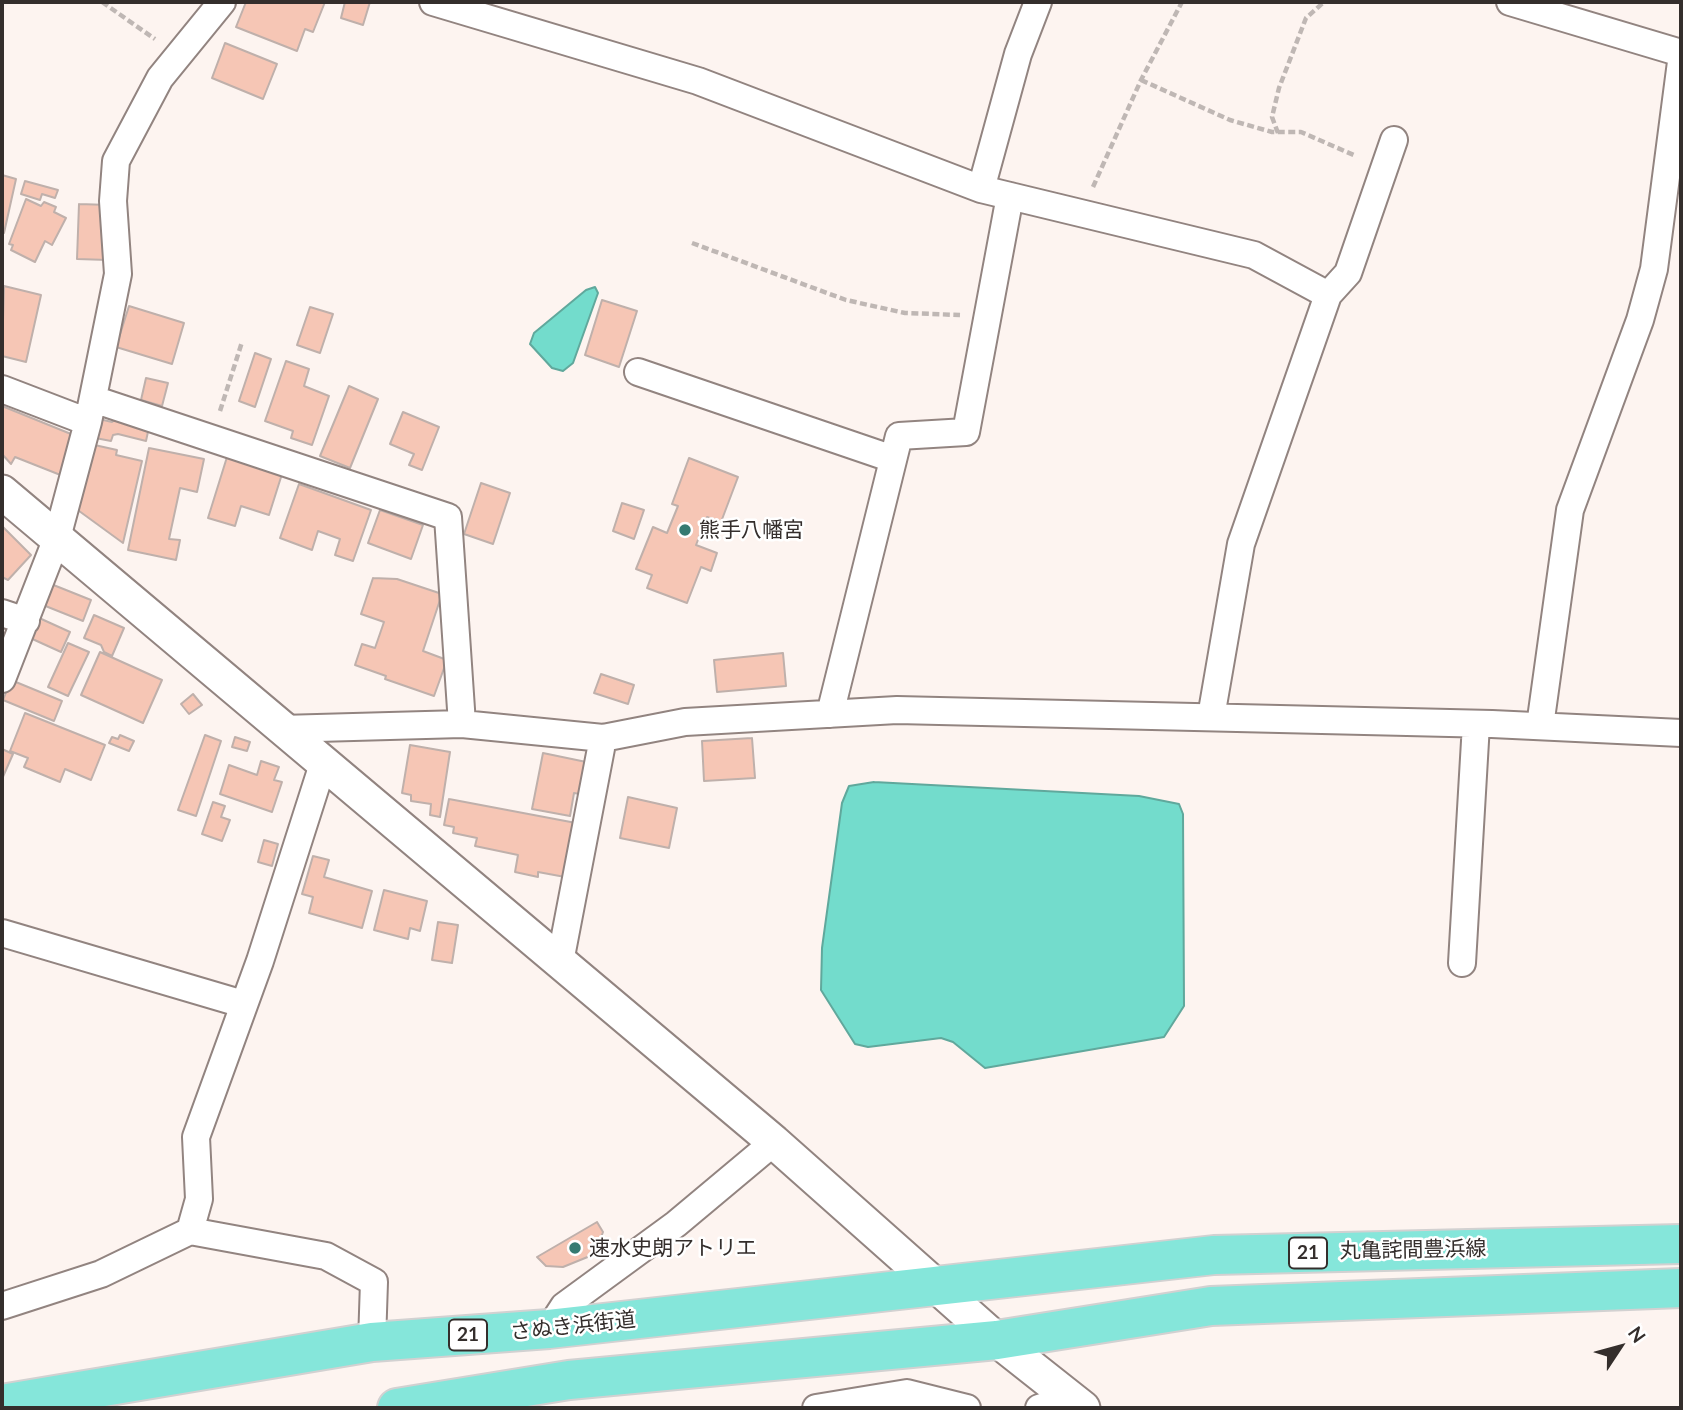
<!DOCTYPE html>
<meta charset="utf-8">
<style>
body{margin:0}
#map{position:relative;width:1683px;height:1410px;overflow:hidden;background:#fdf4f0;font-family:Lato,sans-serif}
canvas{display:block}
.frame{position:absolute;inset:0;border:4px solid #342e2c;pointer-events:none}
.north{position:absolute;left:1585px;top:1312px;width:70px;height:70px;-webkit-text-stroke:5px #fff;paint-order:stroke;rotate:54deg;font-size:19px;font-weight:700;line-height:28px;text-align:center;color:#342e2c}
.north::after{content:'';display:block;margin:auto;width:24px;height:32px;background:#342e2c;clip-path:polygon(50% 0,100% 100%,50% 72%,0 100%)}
</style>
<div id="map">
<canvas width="1683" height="1410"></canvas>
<div class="frame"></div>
<div class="north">N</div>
</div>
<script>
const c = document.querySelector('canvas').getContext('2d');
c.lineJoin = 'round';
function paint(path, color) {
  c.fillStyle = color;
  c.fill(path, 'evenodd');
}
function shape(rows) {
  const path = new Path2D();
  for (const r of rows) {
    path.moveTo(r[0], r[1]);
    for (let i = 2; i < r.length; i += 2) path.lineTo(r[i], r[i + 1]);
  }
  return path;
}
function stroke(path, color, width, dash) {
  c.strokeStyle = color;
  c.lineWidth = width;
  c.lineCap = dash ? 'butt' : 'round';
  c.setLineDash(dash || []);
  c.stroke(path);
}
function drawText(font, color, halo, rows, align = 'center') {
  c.font = font + ' Lato,"Noto Sans JP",sans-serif';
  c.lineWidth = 5;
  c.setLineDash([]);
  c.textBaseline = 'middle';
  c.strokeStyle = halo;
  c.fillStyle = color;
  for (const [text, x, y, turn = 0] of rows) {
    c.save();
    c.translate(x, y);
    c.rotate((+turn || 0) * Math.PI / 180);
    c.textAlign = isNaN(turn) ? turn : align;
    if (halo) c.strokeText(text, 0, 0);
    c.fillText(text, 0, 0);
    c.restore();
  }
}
const water = shape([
 [595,287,598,293,573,363,563,371,552,368,530,344,534,333,586,290,595,287],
 [874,782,1139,796,1179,804,1183,814,1184,1006,1164,1037,985,1068,953,1042,941,1038,868,1047,855,1044,821,990,822,948,842,803,849,786,874,782]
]);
paint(water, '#73dccc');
stroke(water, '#60a89c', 2);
const building = shape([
 [246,2,325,2,313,32,305,29,297,51,236,27,246,2],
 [345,2,370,2,363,25,341,18,345,2],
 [225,43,277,64,263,99,212,78,225,43],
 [2,175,16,179,4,233,2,232,2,175],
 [25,181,58,190,55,198,42,194,40,200,21,194,25,181],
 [26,199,41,206,44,202,56,207,54,212,66,218,52,245,45,241,35,262,11,250,13,245,9,244,26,199],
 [79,204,109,205,108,260,77,259,79,204],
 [4,286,41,295,26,362,2,356,4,286],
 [602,300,637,311,619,367,585,355,602,300],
 [129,306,184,323,172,364,116,347,129,306],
 [310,307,333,314,320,353,297,345,310,307],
 [255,353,271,359,255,407,239,401,255,353],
 [286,361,309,369,304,386,329,396,312,445,291,438,293,431,265,421,286,361],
 [146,378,168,383,162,406,141,400,146,378],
 [349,386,378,399,350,468,320,456,349,386],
 [2,406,71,434,63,476,15,457,11,464,2,454,2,406],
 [403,412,439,427,422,470,409,465,414,454,390,444,403,412],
 [95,418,112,422,116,419,149,427,146,441,118,434,113,435,111,441,90,437,95,418],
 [90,444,117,450,116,455,142,461,123,543,75,508,90,444],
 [149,448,204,459,197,492,180,488,169,539,180,540,176,560,128,550,149,448],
 [227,457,282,474,269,515,241,506,235,526,208,518,227,457],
 [689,458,738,477,721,522,707,517,696,545,717,553,711,571,701,567,687,603,647,588,652,575,636,569,653,527,667,533,678,506,672,504,689,458],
 [481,483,510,493,493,544,464,534,481,483],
 [299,484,371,510,353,561,335,555,340,539,318,531,312,550,280,538,299,484],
 [622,503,644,510,634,539,613,531,622,503],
 [380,510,423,525,411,559,368,543,380,510],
 [2,526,31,555,8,580,2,577,2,526],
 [373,578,397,579,442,594,423,651,447,660,434,696,385,679,386,676,355,665,362,644,375,648,384,622,361,614,373,578],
 [51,584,91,600,83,621,43,605,51,584],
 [94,615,124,628,112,656,104,652,101,645,84,638,94,615],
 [37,617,70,632,61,652,28,637,37,617],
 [68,643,89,652,68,696,48,687,68,643],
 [100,652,162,680,143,723,81,695,100,652],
 [783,653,786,686,717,692,714,660,783,653],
 [601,674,634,685,628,704,594,693,601,674],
 [11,680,62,701,54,721,3,700,11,680],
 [193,694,202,705,189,714,181,704,193,694],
 [25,713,105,745,91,780,65,769,60,782,24,767,28,758,10,751,25,713],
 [120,735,134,741,129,751,109,743,112,737,118,739,120,735],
 [205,735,221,741,196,816,178,810,205,735],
 [235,737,250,742,247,751,232,747,235,737],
 [752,738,755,778,704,781,702,741,752,738],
 [410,745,450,752,440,817,430,815,431,804,411,801,411,795,402,793,410,745],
 [2,749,13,754,2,779,2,749],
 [543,753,591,763,585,795,574,793,570,816,532,809,543,753],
 [261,761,279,767,274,780,282,782,272,812,220,794,229,765,257,775,261,761],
 [628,797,677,808,669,848,620,838,628,797],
 [449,799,576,823,565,877,538,872,538,877,515,872,518,855,475,846,477,838,453,833,454,827,444,825,449,799],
 [213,802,225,806,221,817,230,820,222,841,202,834,213,802],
 [264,840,278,844,272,866,258,862,264,840],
 [313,856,329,860,324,877,372,891,362,928,309,913,313,897,302,894,313,856],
 [384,890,427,901,420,931,410,928,408,939,374,930,384,890],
 [438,922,458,925,452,963,432,960,438,922],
 [597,1222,603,1232,595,1254,563,1267,546,1266,537,1257,597,1222]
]);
paint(building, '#f6c6b5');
stroke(building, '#bfb0ab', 2);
const minor = shape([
 [433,2,698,81,981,189,1254,255,1328,295,1241,544,1211,717],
 [1510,2,1681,53],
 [981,189,1018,54,1038,2],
 [1328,295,1348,273,1394,140],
 [638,372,893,459],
 [2,389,88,422],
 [93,399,448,517,462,724],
 [2,613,26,621],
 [2,679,57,538,88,422,118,274,113,201,116,161,160,78,222,2],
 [830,714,899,436,966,432,1010,196],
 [1540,726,1570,510,1640,320,1654,269,1681,62],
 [281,729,462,724,603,738,685,722,897,710,1492,724,1681,733],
 [2,933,243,1004],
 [560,962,603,738],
 [1462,963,1476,724],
 [190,1231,199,1199,196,1137,260,961,323,764],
 [2,1306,101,1274,190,1231,326,1256,374,1282,372,1342],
 [549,1329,564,1306,676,1224,774,1142],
 [816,1408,907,1393,967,1408],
 [1039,1408,1071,1398]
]);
const tertiary = shape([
 [2,492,774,1142,997,1340,1083,1408]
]);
const primary = shape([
 [2,1404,372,1342,549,1329,1214,1255,1681,1244],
 [397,1408,569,1380,997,1340,1211,1306,1681,1288]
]);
stroke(minor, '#928480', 30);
stroke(tertiary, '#928480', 37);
stroke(primary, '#d2d1d1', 42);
stroke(shape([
 [102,2,155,39],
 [1141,80,1230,120,1272,132,1301,132,1356,156],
 [1278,133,1272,117,1279,88,1306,18,1324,2],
 [1093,187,1141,80,1182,2],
 [692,243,846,300,905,313,960,315],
 [220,411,242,342]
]), '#bfb7b4', 4.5, [7, 3.5]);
stroke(minor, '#fff', 26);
stroke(tertiary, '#fff', 33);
stroke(primary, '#85e6da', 38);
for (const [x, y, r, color] of [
 [685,530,7,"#357a71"],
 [575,1248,7,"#357a71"]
]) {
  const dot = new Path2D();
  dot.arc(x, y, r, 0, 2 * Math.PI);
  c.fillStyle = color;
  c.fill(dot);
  stroke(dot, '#fff', 2.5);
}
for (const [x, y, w] of [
 [1308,1253,38],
 [468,1335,38]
]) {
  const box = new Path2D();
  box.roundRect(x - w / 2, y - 15.5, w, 31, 5);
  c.fillStyle = '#fff';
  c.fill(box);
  stroke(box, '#342e2c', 2);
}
drawText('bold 19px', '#342e2c', null, [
 ["21",1308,1253],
 ["21",468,1335]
]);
drawText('21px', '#342e2c', '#fff', [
 ["熊手八幡宮",699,530],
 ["速水史朗アトリエ",589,1248]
], 'left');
drawText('21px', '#342e2c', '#fff', [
 ["丸亀詫間豊浜線",1413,1250,-1],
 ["さぬき浜街道",573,1326,-6]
]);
</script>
